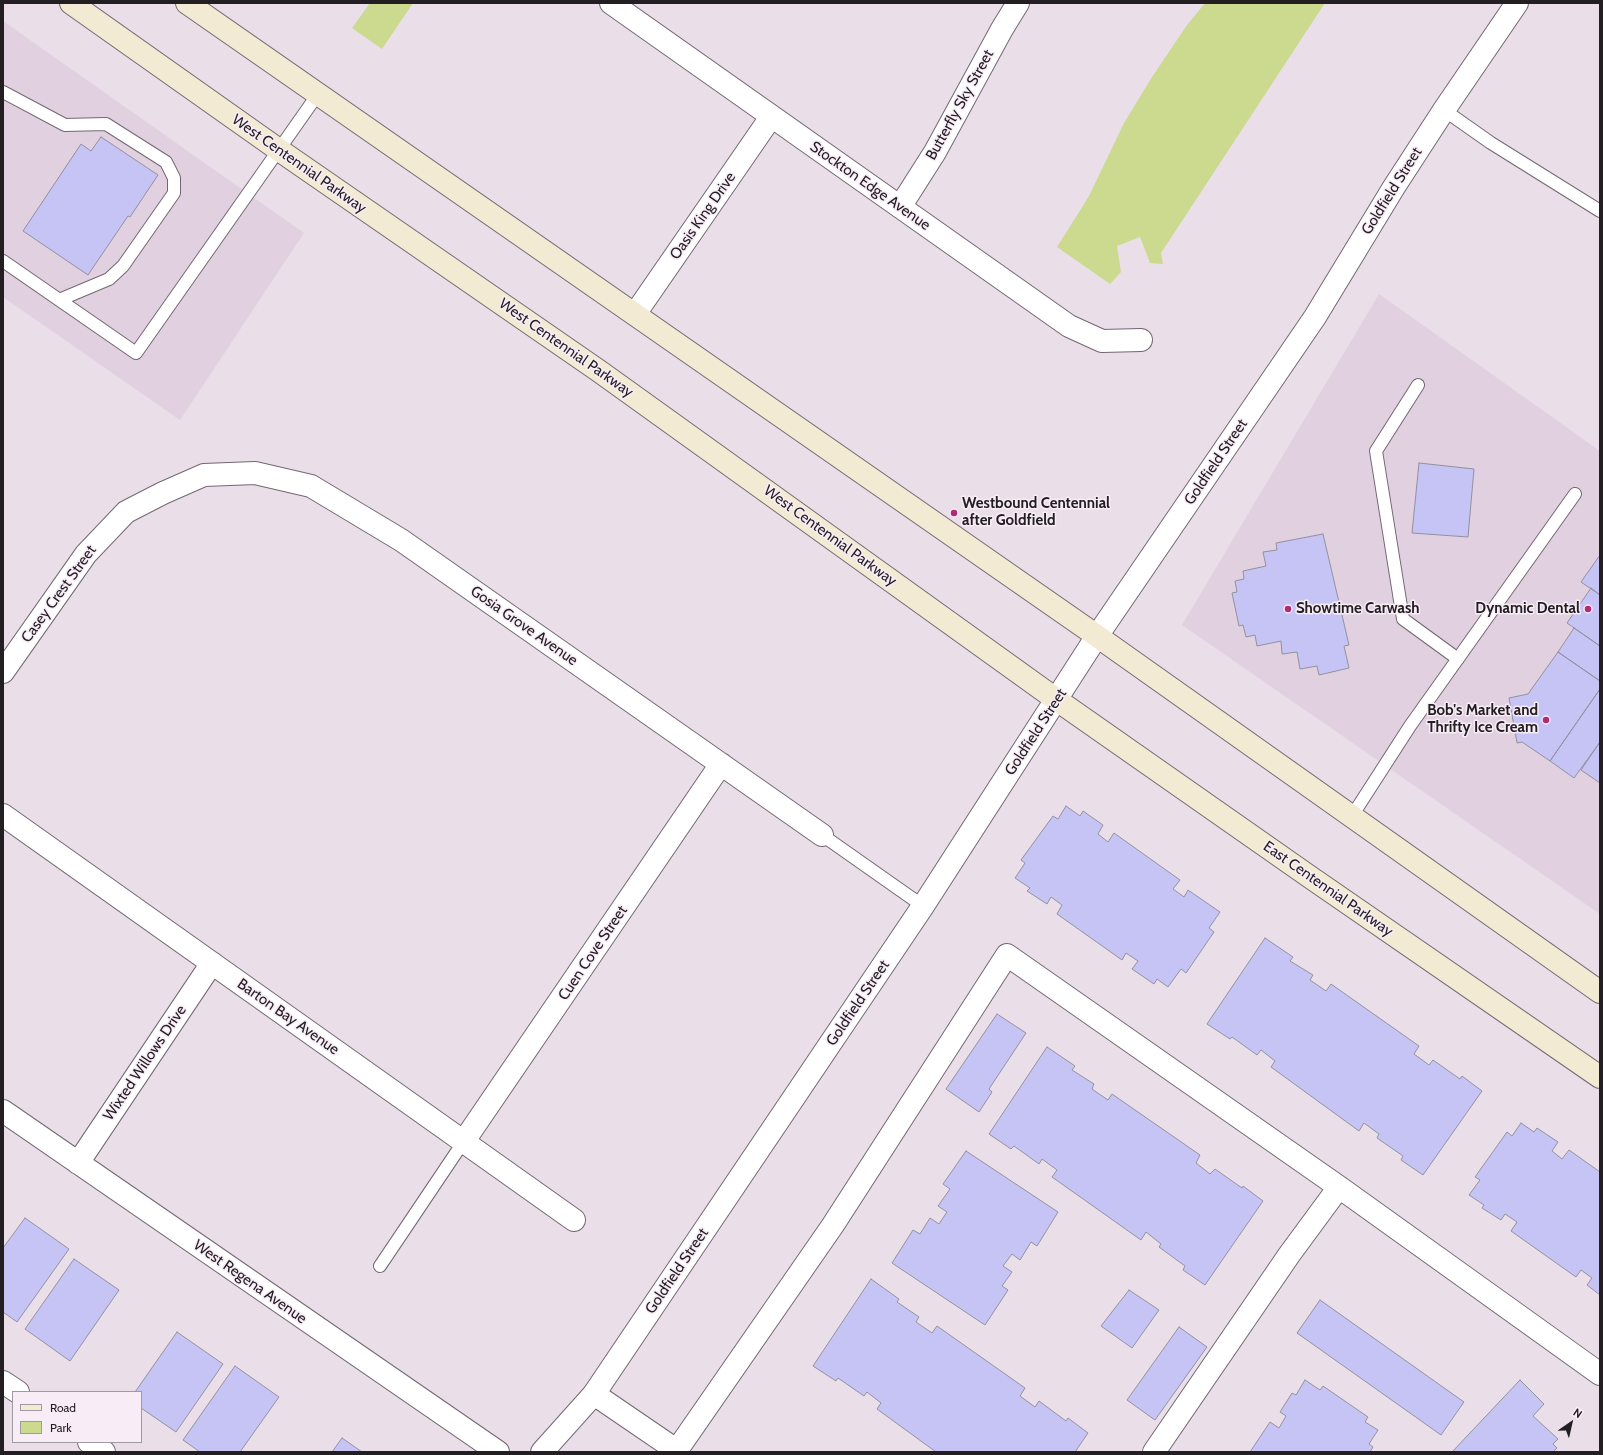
<!DOCTYPE html>
<style>
body{margin:0}
#map{position:relative;width:1603px;height:1455px;overflow:hidden;background:#eadee9;font-family:Cabin,sans-serif}
canvas{display:block}
.frame{position:absolute;inset:0;border:4px solid #221e22;pointer-events:none}
.legend{position:absolute;left:12px;top:1391px;width:130px;height:52px;box-sizing:border-box;background:#f8ecf7;border:1px solid #a29aa2;margin:0;padding:5px 7px;list-style:none;font-size:12px;color:#221e22}
.legend li{display:flex;align-items:center;gap:8px;height:20px}
.legend b{width:20px;border:1px solid #a29aa2}
.north{position:absolute;left:1551px;top:1403px;width:40px;height:40px;-webkit-text-stroke:3px #f8ecf7;paint-order:stroke;rotate:34deg;font-size:11px;font-weight:700;line-height:16px;text-align:center;color:#221e22}
.north::after{content:'';display:block;margin:auto;width:14px;height:18px;background:#221e22;clip-path:polygon(50% 0,100% 100%,50% 72%,0 100%)}
</style>
<div id="map">
<canvas width="1603" height="1455"></canvas>
<div class="frame"></div>
<ul class="legend">
<li><b style="height:5px;background:#f3ead4"></b>Road</li>
<li><b style="height:11px;background:#ccda90"></b>Park</li>
</ul>
<div class="north">N</div>
</div>
<script>
const c = document.querySelector('canvas').getContext('2d');
c.lineJoin = 'round';
function paint(path, color) {
  c.fillStyle = color;
  c.fill(path, 'evenodd');
}
function shape(rows) {
  const path = new Path2D();
  for (const r of rows) {
    path.moveTo(r[0], r[1]);
    for (let i = 2; i < r.length; i += 2) path.lineTo(r[i], r[i + 1]);
  }
  return path;
}
function stroke(path, color, width, dash) {
  c.strokeStyle = color;
  c.lineWidth = width;
  c.lineCap = dash ? 'butt' : 'round';
  c.setLineDash(dash || []);
  c.stroke(path);
}
function drawText(font, color, halo, rows, align = 'center') {
  c.font = font + ' Cabin,sans-serif';
  c.lineWidth = 3;
  c.setLineDash([]);
  c.textBaseline = 'middle';
  c.strokeStyle = halo;
  c.fillStyle = color;
  for (const [text, x, y, turn = 0] of rows) {
    c.save();
    c.translate(x, y);
    c.rotate((+turn || 0) * Math.PI / 180);
    c.textAlign = isNaN(turn) ? turn : align;
    if (halo) c.strokeText(text, 0, 0);
    c.fillText(text, 0, 0);
    c.restore();
  }
}
paint(shape([
 [3,21,304,233,180,420,3,297],
 [1379,294,1600,451,1600,914,1182,625]
]), '#e1d0e0');
paint(shape([
 [370,3,413,3,382,49,352,28],
 [1205,3,1325,3,1161,253,1163,264,1150,263,1140,237,1117,246,1121,272,1110,284,1057,247,1089,196,1124,123,1152,77,1187,25]
]), '#ccda90');
const building = shape([
 [101,137,158,175,130,217,128,216,88,275,23,231,81,144,91,151,101,137],
 [1419,463,1474,469,1468,537,1412,533,1419,463],
 [1323,534,1349,645,1344,646,1349,668,1319,675,1317,666,1300,669,1297,652,1282,654,1281,641,1257,646,1255,635,1246,637,1243,625,1239,626,1232,593,1237,592,1235,581,1244,579,1243,571,1266,566,1263,552,1277,550,1276,543,1323,534],
 [1600,555,1600,595,1581,582,1600,555],
 [1591,588,1600,595,1600,646,1567,623,1591,588],
 [1574,628,1600,646,1600,681,1558,652,1574,628],
 [1558,652,1600,681,1600,689,1550,761,1522,742,1517,743,1509,698,1528,694,1558,652],
 [1600,689,1600,742,1574,778,1550,761,1600,689],
 [1600,742,1600,783,1581,770,1600,742],
 [1066,806,1080,816,1083,811,1103,825,1098,834,1108,842,1114,833,1180,880,1173,889,1184,897,1188,890,1220,912,1209,928,1214,932,1186,973,1181,969,1168,987,1157,979,1154,984,1132,969,1138,961,1126,953,1122,960,1057,914,1062,905,1051,897,1047,904,1027,891,1030,888,1015,878,1025,863,1021,860,1053,816,1058,819,1066,806],
 [1265,938,1293,957,1290,961,1313,975,1310,980,1326,991,1331,984,1419,1046,1414,1054,1429,1065,1433,1060,1460,1079,1462,1076,1482,1091,1423,1175,1401,1160,1403,1156,1377,1138,1379,1134,1364,1123,1359,1131,1271,1067,1275,1061,1261,1050,1257,1055,1232,1037,1230,1039,1207,1024,1265,938],
 [997,1014,1026,1033,989,1089,992,1092,979,1112,946,1089,997,1014],
 [1047,1047,1075,1066,1072,1070,1094,1084,1092,1089,1108,1100,1112,1094,1200,1155,1196,1163,1210,1174,1215,1169,1242,1188,1243,1186,1263,1201,1205,1285,1183,1270,1185,1266,1159,1247,1161,1244,1146,1232,1141,1240,1052,1177,1057,1170,1042,1159,1039,1164,1014,1146,1011,1149,989,1134,1047,1047],
 [1521,1123,1534,1132,1537,1128,1558,1142,1552,1151,1562,1159,1569,1150,1600,1172,1600,1295,1587,1285,1592,1278,1581,1270,1576,1277,1511,1231,1517,1222,1505,1214,1501,1220,1482,1208,1484,1205,1469,1195,1480,1180,1475,1177,1507,1132,1512,1136,1521,1123],
 [966,1151,1058,1212,1037,1246,1031,1242,1020,1260,1012,1254,1003,1266,1012,1272,1002,1286,1008,1290,985,1325,892,1263,913,1230,920,1234,930,1218,939,1224,947,1212,938,1206,950,1189,943,1184,966,1151],
 [25,1218,69,1249,17,1322,3,1312,3,1248,25,1218],
 [74,1259,119,1290,70,1361,25,1329,74,1259],
 [871,1279,899,1299,897,1302,919,1317,916,1322,932,1333,937,1326,1025,1388,1020,1396,1035,1407,1039,1401,1066,1421,1068,1418,1088,1433,1075,1452,936,1452,877,1409,881,1403,867,1392,864,1396,838,1378,836,1381,813,1366,871,1279],
 [1129,1290,1159,1310,1132,1348,1101,1326,1129,1290],
 [1320,1300,1464,1402,1441,1435,1297,1333,1320,1300],
 [1179,1327,1207,1347,1155,1420,1127,1400,1179,1327],
 [177,1332,223,1364,176,1432,141,1408,141,1392,135,1392,177,1332],
 [235,1366,279,1397,240,1452,200,1452,183,1440,235,1366],
 [1305,1380,1320,1390,1323,1386,1368,1417,1365,1422,1378,1430,1369,1444,1373,1447,1370,1452,1250,1452,1270,1422,1279,1428,1286,1416,1280,1412,1292,1393,1296,1395,1305,1380],
 [1520,1380,1544,1404,1533,1416,1558,1439,1553,1444,1557,1448,1553,1452,1452,1452,1520,1380],
 [342,1438,362,1452,332,1452,342,1438]
]);
paint(building, '#c6c3f5');
stroke(building, '#92929f', 1);
const service = shape([
 [3,92,65,125,106,124,166,162,174,178,174,193,123,266,109,279,59,300],
 [1444,110,1491,143,1600,211],
 [3,261,136,353,318,94],
 [1418,385,1376,451,1403,619,1458,659],
 [1352,816,1410,726,1575,494],
 [822,835,923,906],
 [380,1266,464,1141]
]);
const minor = shape([
 [611,3,1069,326,1102,341,1141,340],
 [900,207,935,152,1002,29,1018,3],
 [635,314,771,117],
 [3,672,86,554,126,512,163,493,204,475,255,473,311,486,401,540,822,835],
 [3,815,574,1220],
 [3,1111,498,1452],
 [464,1141,721,764],
 [78,1163,212,963],
 [3,1382,18,1392],
 [594,1394,679,1452],
 [89,1442,104,1452],
 [677,1450,833,1225,1007,955,1339,1187,1600,1374],
 [1154,1452,1289,1255,1339,1187]
]);
const tertiary = shape([
 [542,1452,594,1394,923,906,1097,636,1315,317,1394,187,1444,110,1517,3]
]);
const secondary = shape([
 [71,3,279,150,599,371,1057,700,1310,877,1600,1077],
 [187,3,1097,636,1600,992]
]);
stroke(service, '#736872', 14);
stroke(minor, '#736872', 24);
stroke(tertiary, '#736872', 24);
stroke(secondary, '#736872', 24);
stroke(service, '#fff', 12);
stroke(minor, '#fff', 22);
stroke(tertiary, '#fff', 22);
stroke(secondary, '#f3ead4', 22);
for (const [x, y, r, color] of [
 [954,513,4,"#af2b75"],
 [1288,609,4,"#af2b75"],
 [1588,609,4,"#af2b75"],
 [1546,720,4,"#af2b75"]
]) {
  const dot = new Path2D();
  dot.arc(x, y, r, 0, 2 * Math.PI);
  c.fillStyle = color;
  c.fill(dot);
  stroke(dot, '#f8ecf7', 1.5);
}
drawText('15px', '#221e22', '#f8ecf7', [
 ["Butterfly Sky Street",960,105,-61],
 ["West Centennial Parkway",299,164,35],
 ["Stockton Edge Avenue",870,186,35],
 ["Goldfield Street",1392,191,-58],
 ["Oasis King Drive",703,216,-55],
 ["West Centennial Parkway",566,348,35],
 ["Goldfield Street",1216,462,-56],
 ["West Centennial Parkway",830,536,36],
 ["Casey Crest Street",59,594,-54],
 ["Gosia Grove Avenue",524,626,35],
 ["Goldfield Street",1036,732,-57],
 ["East Centennial Parkway",1328,889,35],
 ["Cuen Cove Street",593,953,-56],
 ["Goldfield Street",858,1003,-56],
 ["Barton Bay Avenue",288,1017,35],
 ["Wixted Willows Drive",145,1063,-56],
 ["Goldfield Street",677,1271,-56],
 ["West Regena Avenue",250,1282,35]
]);
drawText('bold 15px', '#221e22', '#f8ecf7', [
 ["Westbound Centennial",962,504],
 ["after Goldfield",962,521],
 ["Showtime Carwash",1296,609],
 ["Dynamic Dental",1580,609,"right"],
 ["Bob's Market and",1538,711,"right"],
 ["Thrifty Ice Cream",1538,728,"right"]
], 'left');
</script>
